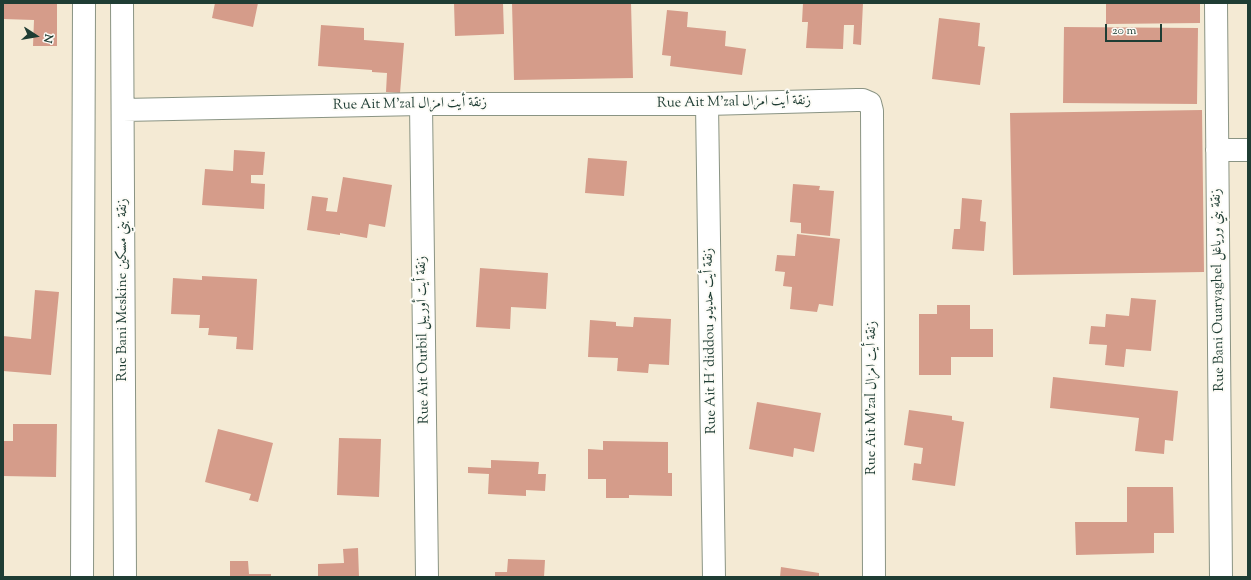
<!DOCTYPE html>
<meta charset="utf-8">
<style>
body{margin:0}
#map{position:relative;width:1251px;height:580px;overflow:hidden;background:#f4ead4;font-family:"Sorts Mill Goudy",serif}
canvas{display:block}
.frame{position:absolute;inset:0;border:4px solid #1f3d34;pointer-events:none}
.north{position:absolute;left:16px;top:16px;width:40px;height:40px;-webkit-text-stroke:3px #fdfcf7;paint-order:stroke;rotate:102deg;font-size:11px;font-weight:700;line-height:16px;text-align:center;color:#1f3d34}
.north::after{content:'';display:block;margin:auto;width:14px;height:18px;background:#1f3d34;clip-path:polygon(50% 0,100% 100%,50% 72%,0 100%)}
.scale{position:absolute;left:1105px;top:24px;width:57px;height:18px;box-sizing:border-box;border:2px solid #1f3d34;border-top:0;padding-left:5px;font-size:12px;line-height:14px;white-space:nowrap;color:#1f3d34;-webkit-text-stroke:3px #fdfcf7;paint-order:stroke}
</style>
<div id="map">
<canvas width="1251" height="580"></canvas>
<div class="frame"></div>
<div class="north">N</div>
<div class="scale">20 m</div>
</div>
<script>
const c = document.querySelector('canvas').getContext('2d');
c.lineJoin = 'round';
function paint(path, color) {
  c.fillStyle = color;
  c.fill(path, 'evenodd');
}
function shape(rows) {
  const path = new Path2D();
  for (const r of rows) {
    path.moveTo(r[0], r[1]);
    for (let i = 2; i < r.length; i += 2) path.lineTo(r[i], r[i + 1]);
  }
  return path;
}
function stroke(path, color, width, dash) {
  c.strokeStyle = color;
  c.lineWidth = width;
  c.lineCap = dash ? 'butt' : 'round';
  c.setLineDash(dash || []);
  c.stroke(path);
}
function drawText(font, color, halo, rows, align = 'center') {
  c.font = font + ' "Sorts Mill Goudy",Amiri,serif';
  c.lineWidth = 4;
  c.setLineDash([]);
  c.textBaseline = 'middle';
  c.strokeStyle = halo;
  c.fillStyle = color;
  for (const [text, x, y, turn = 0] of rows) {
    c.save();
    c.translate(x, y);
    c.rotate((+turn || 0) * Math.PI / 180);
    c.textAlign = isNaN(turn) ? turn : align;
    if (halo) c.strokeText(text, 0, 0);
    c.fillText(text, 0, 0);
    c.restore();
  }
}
paint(shape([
 [3,3,57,3,57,46,33,46,34,20,3,19],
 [215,3,258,3,253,27,212,18],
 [454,3,503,3,504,34,455,36],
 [512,3,631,3,633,78,514,80],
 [803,3,863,3,861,45,853,44,854,25,844,25,843,49,806,48,808,22,802,22],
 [1106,3,1200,3,1200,23,1106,24],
 [667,10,688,12,687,27,726,31,725,46,746,49,742,75,670,66,671,56,662,55],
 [939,18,980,23,978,46,985,47,980,85,932,79],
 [321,25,364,28,364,40,404,43,400,93,386,92,387,73,372,72,372,70,318,66],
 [1064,27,1198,28,1197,104,1063,103],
 [1202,110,1204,272,1013,275,1010,113],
 [234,150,265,152,263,175,251,175,251,183,265,184,264,209,202,205,205,169,233,171],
 [588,158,627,161,624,196,585,193],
 [343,177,392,185,385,227,369,224,367,238,340,233,340,235,307,230,312,196,328,198,326,211,337,212],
 [793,184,820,186,819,190,834,191,830,236,801,233,801,223,790,222],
 [962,198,982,200,980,221,986,222,984,251,952,249,954,229,960,229],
 [797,234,840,239,833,306,819,304,817,312,790,309,792,287,783,286,785,272,775,271,777,255,795,256],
 [480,268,548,273,546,309,511,307,510,329,476,327],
 [202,276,257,279,253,350,236,349,237,337,208,335,209,328,199,328,200,315,171,314,173,278,202,280],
 [35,290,59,292,51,375,3,371,3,336,31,339],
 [1131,298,1156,300,1151,351,1126,349,1124,367,1105,365,1107,345,1089,344,1091,326,1105,327,1106,314,1129,316],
 [937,305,970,305,970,329,993,329,993,357,951,357,951,375,919,375,919,314,937,314],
 [634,317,671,319,669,365,649,364,648,373,617,371,618,358,588,357,590,320,616,322,616,326,633,327],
 [1053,377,1178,391,1173,441,1165,440,1164,454,1135,451,1139,418,1050,408],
 [757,402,821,413,814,452,794,448,793,457,749,449],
 [909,410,952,416,952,420,964,422,955,486,912,480,914,463,921,464,923,448,904,445],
 [13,424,57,424,56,477,3,476,4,441,13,441],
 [218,429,273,443,258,502,249,500,251,494,205,482],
 [339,438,381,439,379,497,337,495],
 [603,441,668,442,668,473,672,473,672,496,629,495,629,498,606,498,606,479,588,479,588,449,603,450],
 [491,460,539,462,538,474,546,474,545,491,526,490,526,496,488,494,489,474,468,473,468,467,491,468],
 [1127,487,1173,487,1174,533,1154,533,1154,553,1076,555,1075,522,1127,522],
 [358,548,359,577,318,577,318,564,344,563,343,549],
 [508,559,545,560,544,577,495,577,495,572,507,572],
 [230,561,248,561,249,574,271,574,271,577,230,577],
 [781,567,819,573,819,577,780,577]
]), '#d59c8a');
const minor = shape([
 [122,3,125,577],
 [1216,3,1221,577],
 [421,104,427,577],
 [707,104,714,577],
 [123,110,421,104,707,104,857,100,863,100,870,103,872,111,874,577],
 [1217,150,1248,150],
 [82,577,84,3]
]);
stroke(minor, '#8a9484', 24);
stroke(minor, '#fff', 22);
drawText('14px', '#1f3d34', '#fdfcf7', [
 ["Rue Ait M'zal زنقة أيت امزال",734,103,-1],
 ["Rue Ait M'zal زنقة أيت امزال",410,105,-1],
 ["Rue Bani Meskine زنقة بني مسكين",124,290,-90],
 ["Rue Bani Ouaryaghel زنقة بني ورياغل",1219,290,-91],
 ["Rue Ait Ourbil زنقة أيت أوريبل",424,340,-91],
 ["Rue Ait H´diddou زنقة أيت حديدو",711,341,-91],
 ["Rue Ait M'zal زنقة أيت امزال",873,398,-90]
]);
</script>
